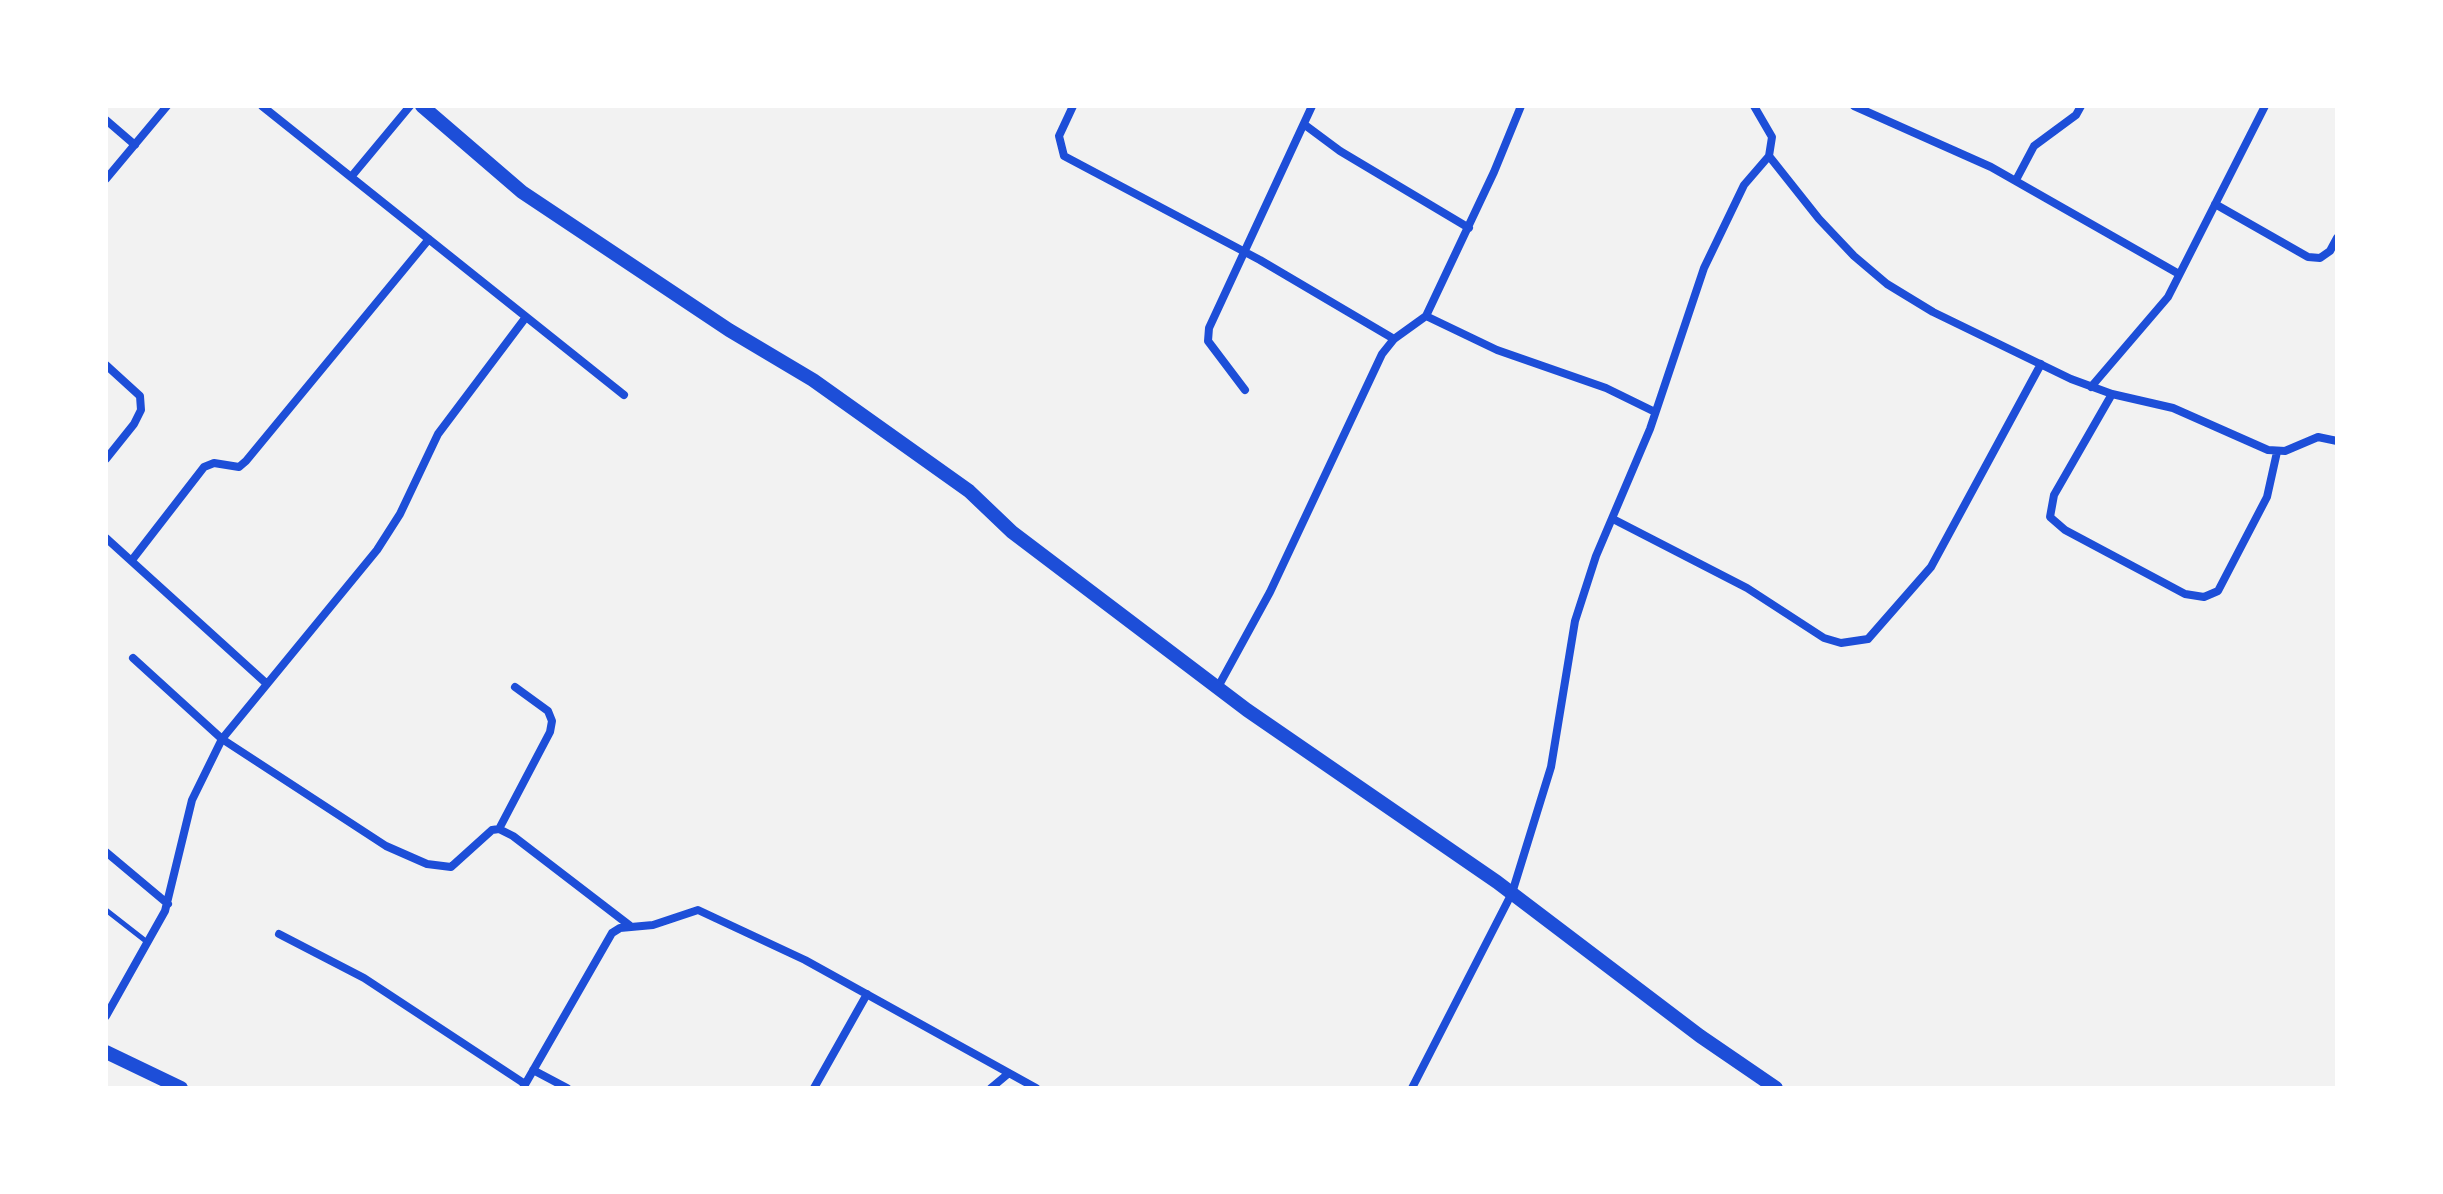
<!DOCTYPE html>
<style>
body{margin:0}
#map{position:relative;width:2443px;height:1194px;overflow:hidden;background:#f2f2f2;font-family:Rubik,sans-serif}
canvas{display:block}
.frame{position:absolute;inset:0;border:108px solid #fff;pointer-events:none}
</style>
<div id="map">
<canvas width="2443" height="1194"></canvas>
<div class="frame"></div>
</div>
<script>
const c = document.querySelector('canvas').getContext('2d');
c.lineJoin = 'round';
function shape(rows) {
  const path = new Path2D();
  for (const r of rows) {
    path.moveTo(r[0], r[1]);
    for (let i = 2; i < r.length; i += 2) path.lineTo(r[i], r[i + 1]);
  }
  return path;
}
function stroke(path, color, width, dash) {
  c.strokeStyle = color;
  c.lineWidth = width;
  c.lineCap = dash ? 'butt' : 'round';
  c.setLineDash(dash || []);
  c.stroke(path);
}
stroke(shape([
 [106,910,147,942]
]), '#1d4ed8', 5);
stroke(shape([
 [262,106,624,395],
 [1073,106,1059,136,1064,156,1260,260,1394,339],
 [1521,106,1494,172,1426,316,1497,350,1606,388,1655,412],
 [1854,106,1991,167,2179,274],
 [106,120,135,145],
 [1305,125,1340,151,1469,228],
 [1769,156,1819,219,1854,256,1887,284,1933,312,2071,379,2112,394,2173,408,2268,450,2285,451,2318,437,2337,441],
 [351,177,410,106],
 [106,179,167,106],
 [2016,180,2034,146,2076,115,2081,106],
 [2215,204,2308,257,2320,258,2330,251,2337,238],
 [106,365,140,396,141,410,134,424,106,459],
 [2091,387,2168,297,2265,106],
 [1245,390,1208,341,1209,328,1312,106],
 [2112,394,2054,495,2050,517,2065,530,2185,594,2204,597,2218,591,2267,497,2277,452],
 [1613,519,1747,588,1824,638,1841,643,1868,639,1931,567,2041,364],
 [106,538,267,684],
 [132,560,204,467,214,463,239,467,246,461,429,239],
 [133,658,222,739,386,846,427,864,451,867,492,830,499,829,513,836,629,925],
 [1218,687,1270,592,1382,354,1394,339,1426,316],
 [499,829,550,732,552,721,548,711,515,687],
 [106,852,168,904],
 [279,934,364,978,525,1084],
 [106,1016,165,911,192,800,222,739,377,550,400,514,438,434,526,317],
 [533,1070,567,1088],
 [523,1088,612,933,620,928,653,925,698,910,805,960,1036,1088],
 [814,1088,867,994],
 [991,1088,1009,1073],
 [1412,1088,1512,893,1551,767,1575,621,1596,556,1650,429,1704,268,1744,185,1769,156,1772,137,1754,106]
]), '#1d4ed8', 8);
stroke(shape([
 [422,106,522,192,729,330,813,380,969,491,1012,532,1247,710,1497,882,1700,1036,1776,1088],
 [106,1052,181,1088]
]), '#1d4ed8', 14);
</script>
